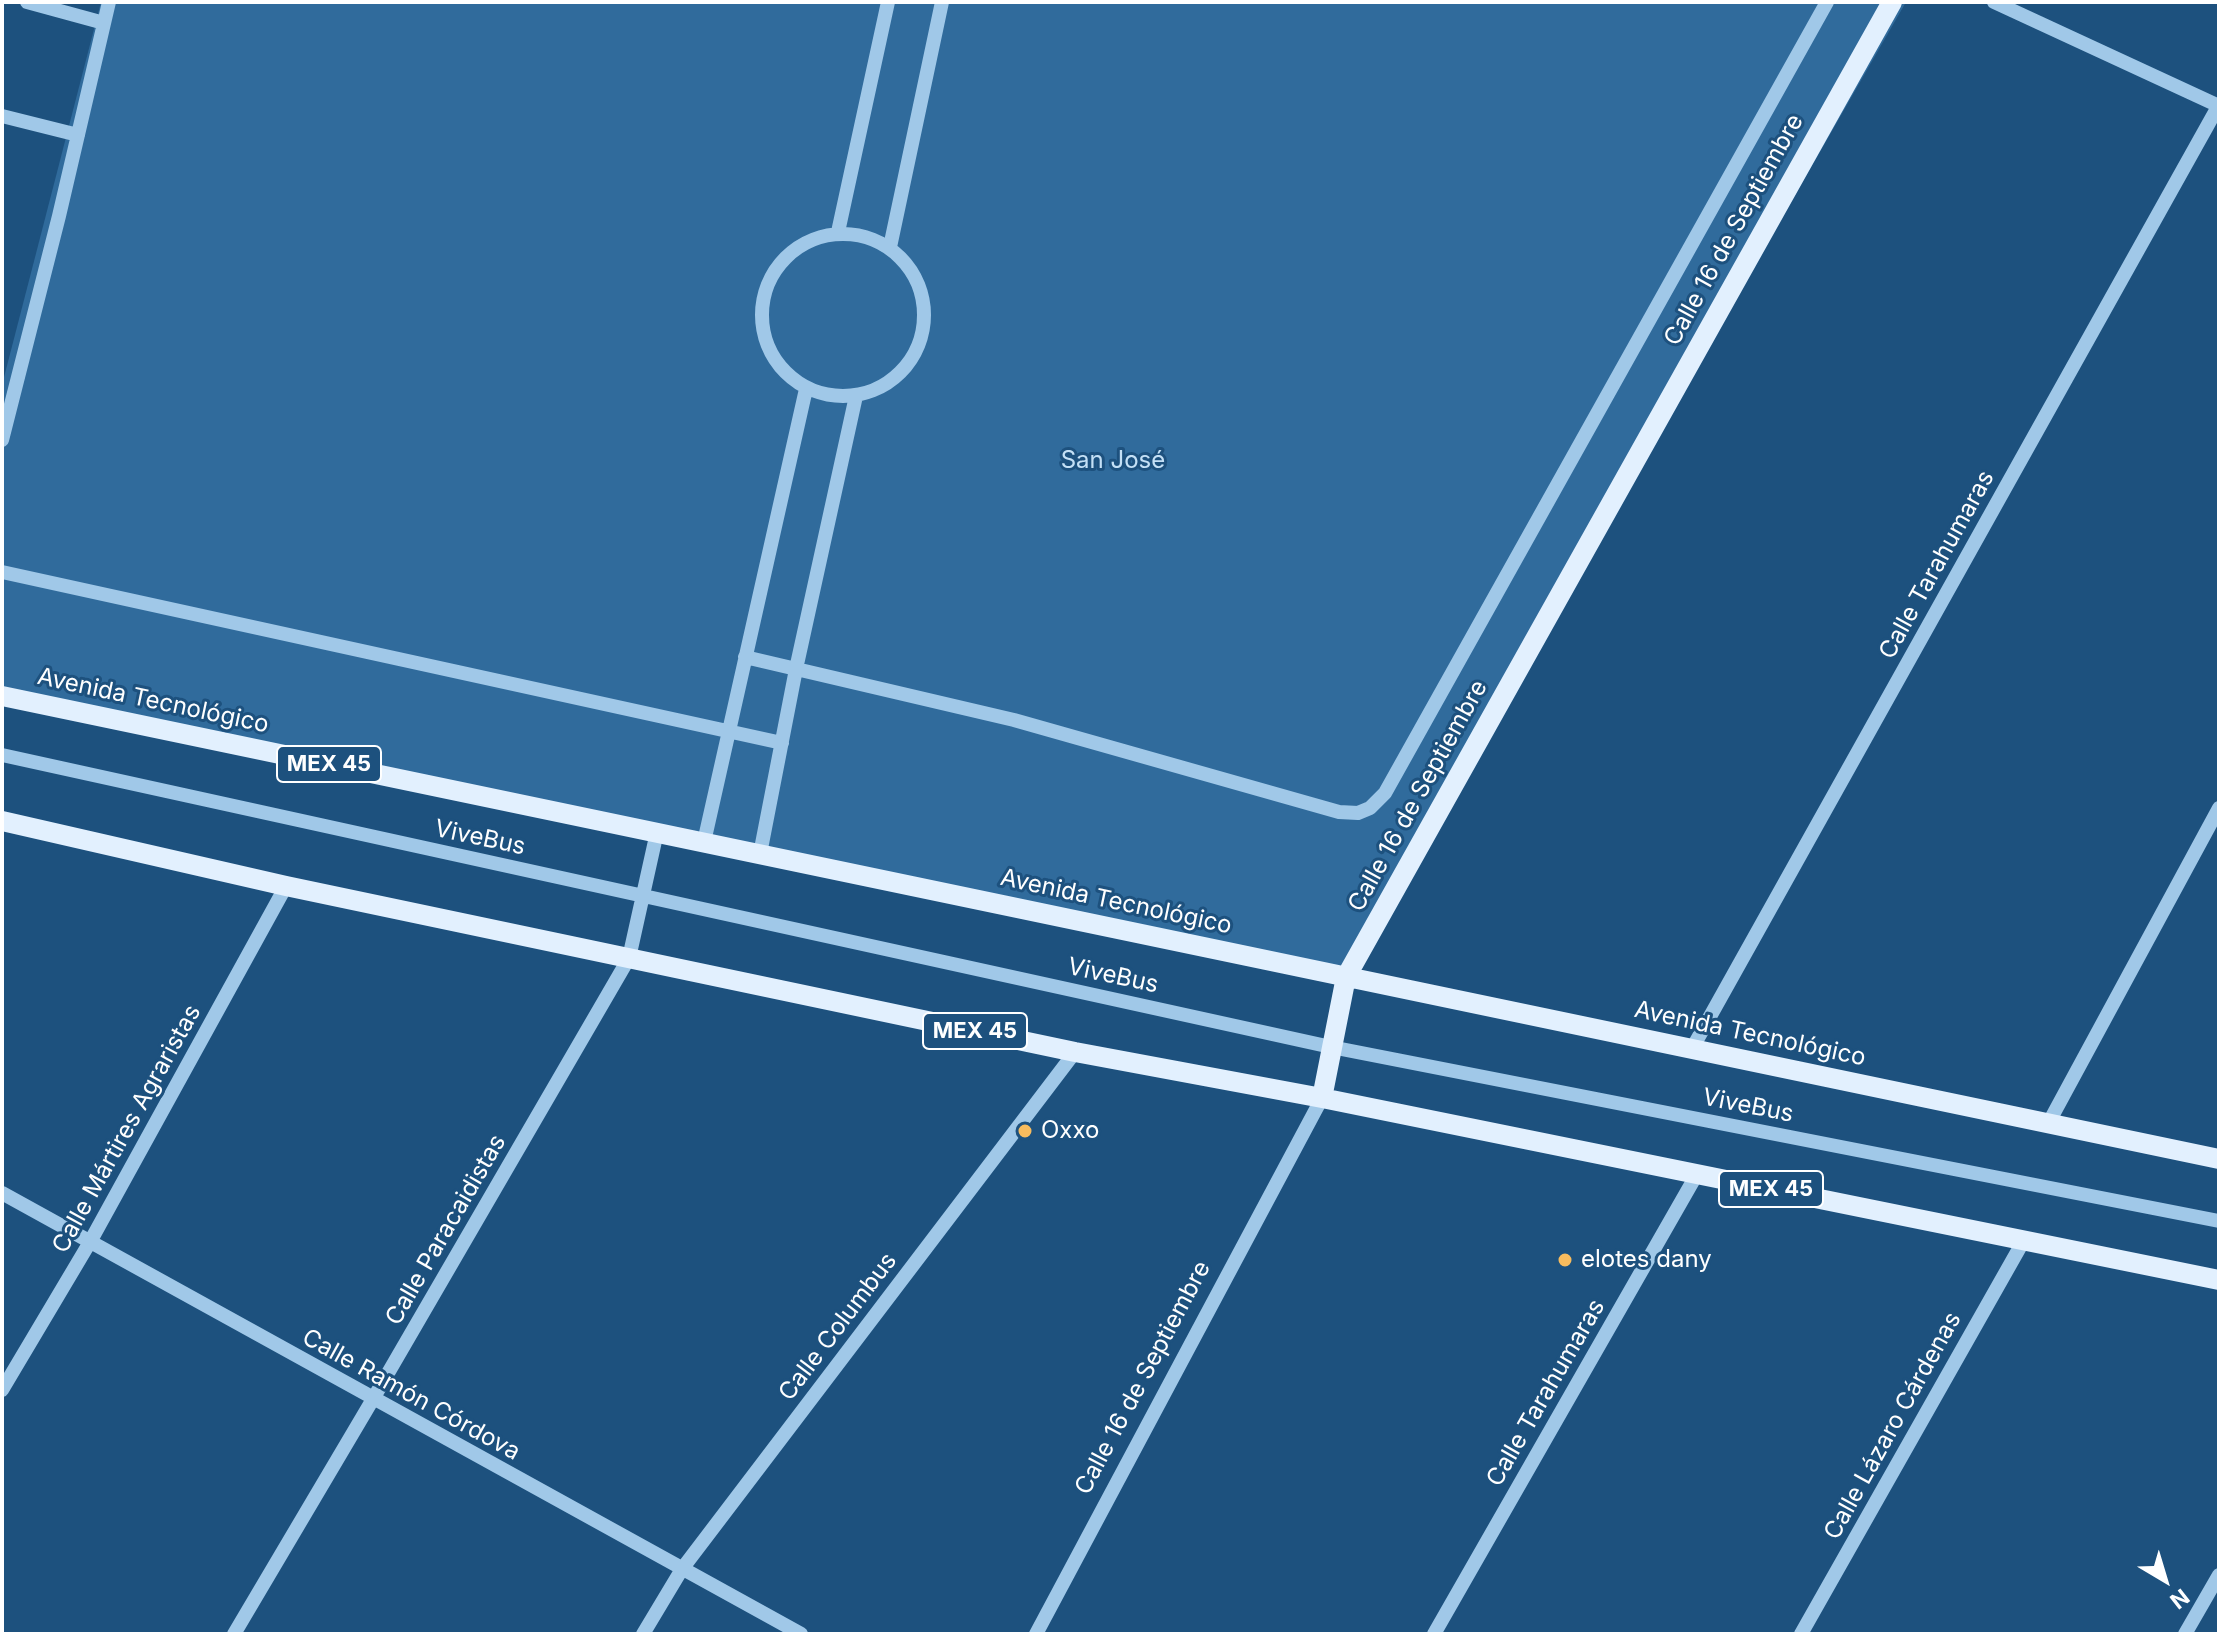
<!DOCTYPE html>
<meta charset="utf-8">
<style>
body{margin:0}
#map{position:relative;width:2221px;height:1636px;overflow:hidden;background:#1d517e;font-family:Inter,sans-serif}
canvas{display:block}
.frame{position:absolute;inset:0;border:4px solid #fff;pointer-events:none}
.north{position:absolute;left:2125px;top:1540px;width:80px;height:80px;-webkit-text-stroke:6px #1d517e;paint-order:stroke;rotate:142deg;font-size:22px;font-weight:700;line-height:32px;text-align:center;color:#fff}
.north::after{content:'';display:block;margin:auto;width:28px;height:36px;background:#fff;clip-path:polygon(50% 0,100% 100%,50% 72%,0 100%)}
</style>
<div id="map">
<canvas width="2221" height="1636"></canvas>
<div class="frame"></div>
<div class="north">N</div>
</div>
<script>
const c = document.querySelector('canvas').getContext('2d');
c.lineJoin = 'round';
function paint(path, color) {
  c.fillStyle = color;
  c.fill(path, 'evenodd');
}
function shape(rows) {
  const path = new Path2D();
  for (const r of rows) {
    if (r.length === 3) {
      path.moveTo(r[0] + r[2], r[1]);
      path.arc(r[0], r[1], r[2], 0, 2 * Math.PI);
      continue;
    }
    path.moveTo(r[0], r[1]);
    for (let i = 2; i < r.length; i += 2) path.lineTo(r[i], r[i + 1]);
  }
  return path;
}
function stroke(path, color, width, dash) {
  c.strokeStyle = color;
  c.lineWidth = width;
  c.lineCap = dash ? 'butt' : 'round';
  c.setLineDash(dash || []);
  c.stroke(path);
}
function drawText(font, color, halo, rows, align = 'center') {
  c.font = font + ' Inter,sans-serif';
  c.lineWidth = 6;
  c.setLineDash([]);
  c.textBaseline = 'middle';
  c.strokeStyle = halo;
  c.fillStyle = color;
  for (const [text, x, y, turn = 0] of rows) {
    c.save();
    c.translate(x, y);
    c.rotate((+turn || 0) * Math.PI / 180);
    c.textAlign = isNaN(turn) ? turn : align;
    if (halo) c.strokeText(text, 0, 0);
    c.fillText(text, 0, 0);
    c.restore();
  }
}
paint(shape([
 [101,2,1906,2,1346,977,2,696,2,385]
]), '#306b9c');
stroke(shape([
 [27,2,104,23],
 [1994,2,2219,106],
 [2,116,78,135],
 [838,232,888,2],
 [843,315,81],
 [890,247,942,2],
 [2,440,59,216,109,2],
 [2,572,782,743],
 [745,657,1014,720,1339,812,1358,813,1370,808,1385,793,1827,2],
 [2,755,1331,1047,2219,1221],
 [704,842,806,389],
 [760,854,796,669,856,396],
 [1693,1047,2219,105],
 [2048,1124,2219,808],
 [2,1193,801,1634],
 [2,1390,90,1242,286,886],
 [234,1634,373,1399,629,958,657,832],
 [643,1634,682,1569,1075,1052],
 [1036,1634,1322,1098],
 [1434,1634,1697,1174],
 [1801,1634,2024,1240],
 [2185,1634,2219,1575]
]), '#a0c8e8', 14);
stroke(shape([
 [2,696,2219,1159],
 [2,821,286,886,1075,1052,1322,1098,2219,1280],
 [1322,1098,1346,977,1892,2]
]), '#e2f0fe', 20);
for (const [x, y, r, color] of [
 [1025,1131,8,"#f8bc5e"],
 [1565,1260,8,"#f8bc5e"]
]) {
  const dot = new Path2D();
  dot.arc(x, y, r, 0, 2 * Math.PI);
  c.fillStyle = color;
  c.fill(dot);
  stroke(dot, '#1d517e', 3);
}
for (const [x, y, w] of [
 [329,764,104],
 [975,1031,104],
 [1771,1189,104]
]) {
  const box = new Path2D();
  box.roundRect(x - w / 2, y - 18, w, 36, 6);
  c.fillStyle = '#1d517e';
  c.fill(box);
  stroke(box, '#fff', 2);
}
drawText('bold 22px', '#fff', null, [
 ["MEX 45",329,764],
 ["MEX 45",975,1031],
 ["MEX 45",1771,1189]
]);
drawText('24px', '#fff', '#1d517e', [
 ["Calle 16 de Septiembre",1734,230,-61],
 ["Calle Tarahumaras",1937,565,-61],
 ["Avenida Tecnológico",153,701,12],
 ["Calle 16 de Septiembre",1418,796,-61],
 ["ViveBus",480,838,12],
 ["Avenida Tecnológico",1116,902,12],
 ["ViveBus",1113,976,12],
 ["Avenida Tecnológico",1750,1034,12],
 ["ViveBus",1748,1106,11],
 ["Calle Mártires Agraristas",127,1129,-61],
 ["Calle Paracaidistas",446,1230,-60],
 ["Calle Columbus",838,1327,-53],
 ["Calle 16 de Septiembre",1143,1378,-62],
 ["Calle Tarahumaras",1546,1393,-60],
 ["Calle Ramón Córdova",411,1395,29],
 ["Calle Lázaro Cárdenas",1893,1426,-61]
]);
drawText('24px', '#c4e0f6', '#1d517e', [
 ["San José",1113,461]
]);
drawText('24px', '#fff', '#1d517e', [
 ["Oxxo",1041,1131],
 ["elotes dany",1581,1260]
], 'left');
</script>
